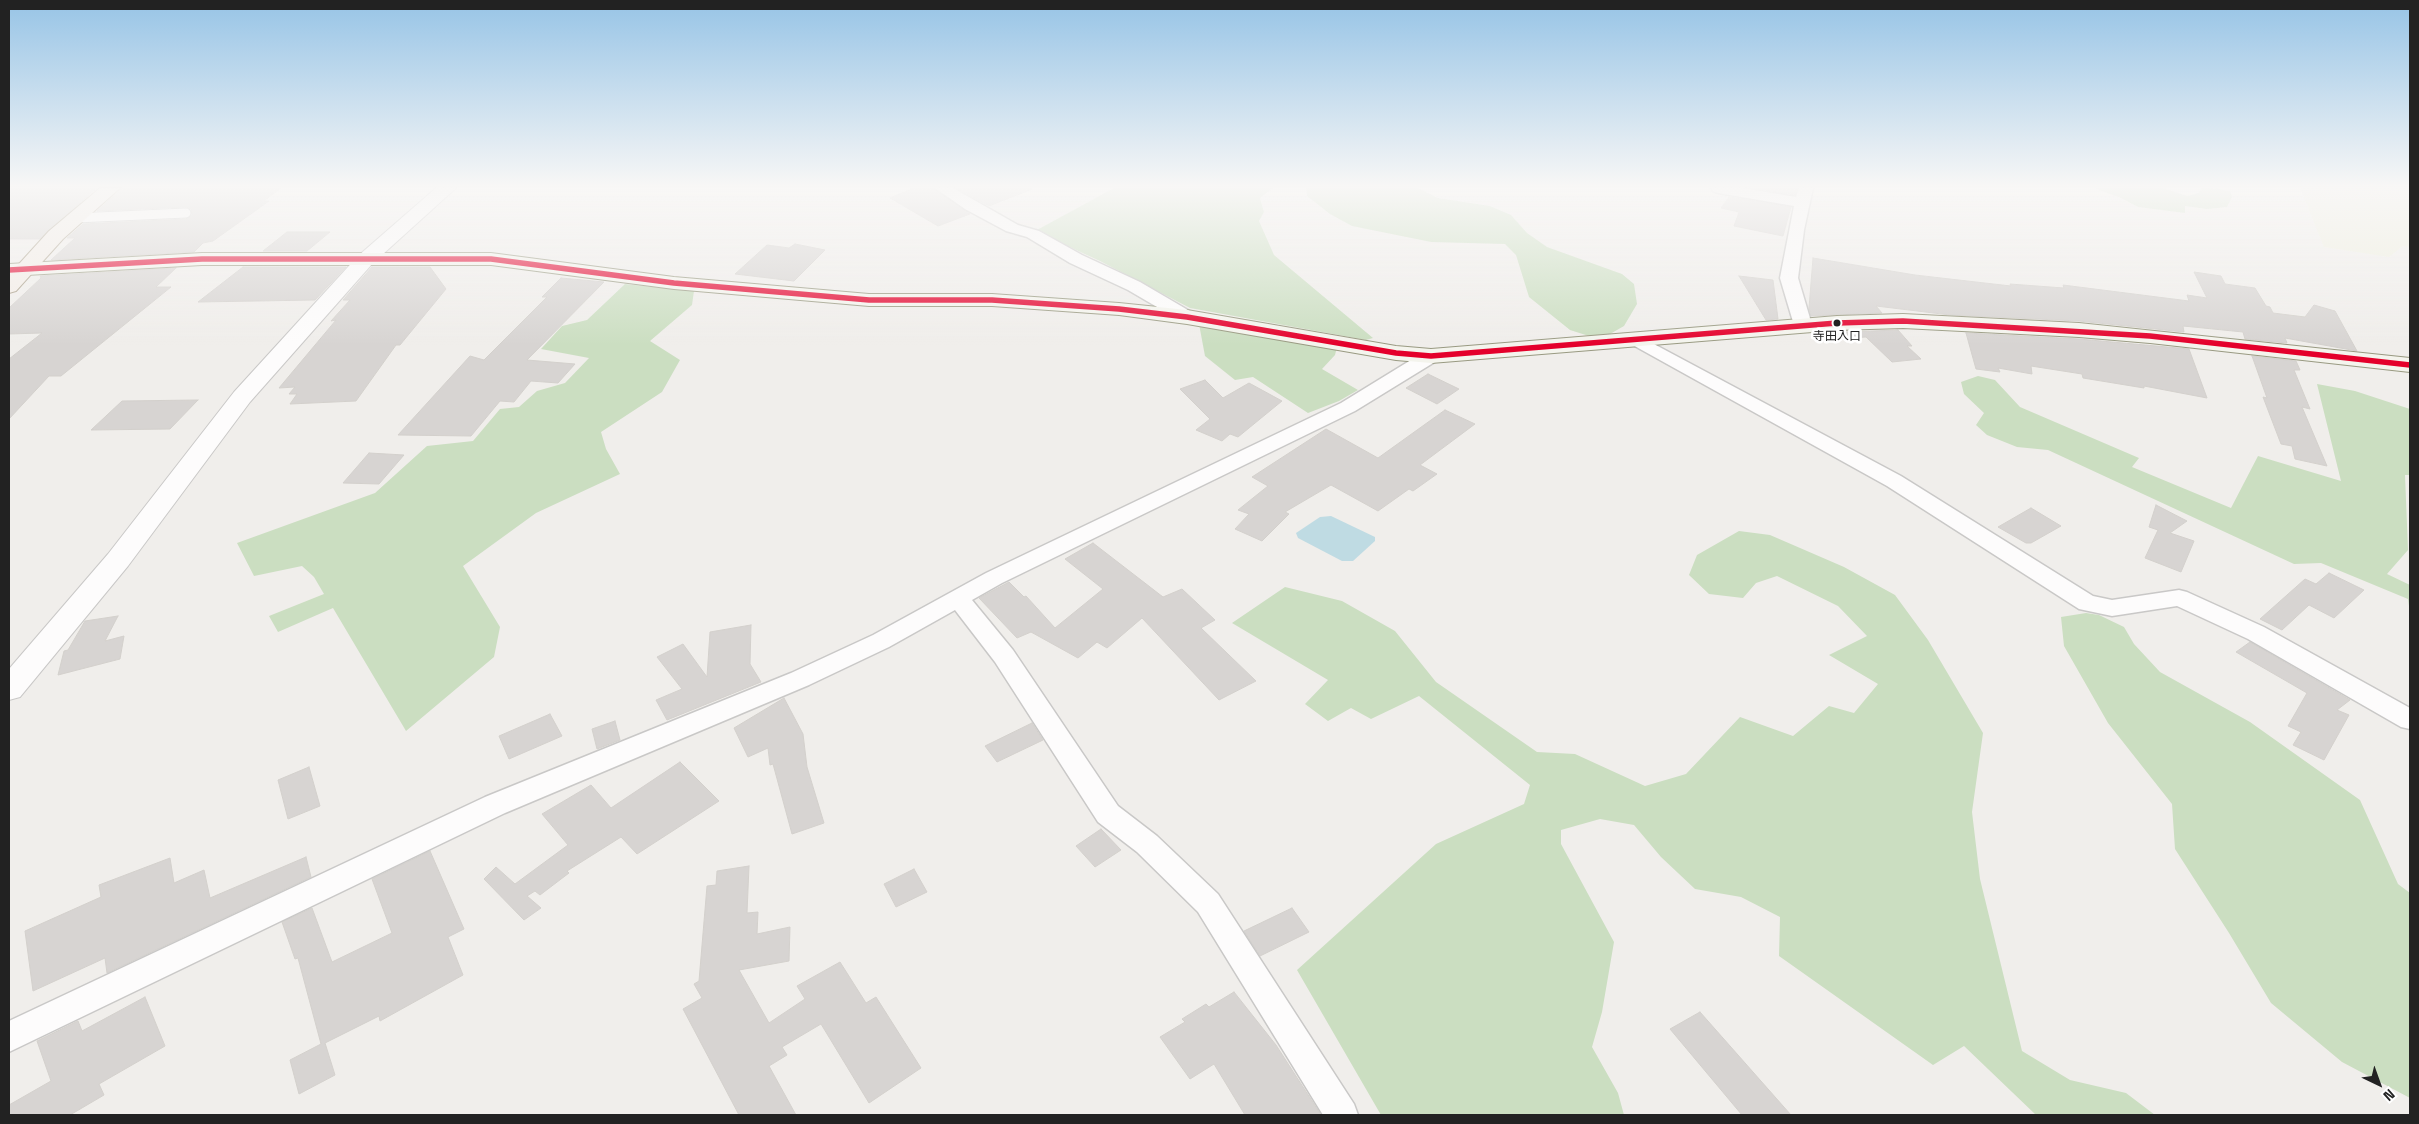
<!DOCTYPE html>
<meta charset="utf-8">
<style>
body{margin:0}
#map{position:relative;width:2419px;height:1124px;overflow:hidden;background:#f0eeeb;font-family:"Space Grotesk",sans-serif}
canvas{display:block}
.frame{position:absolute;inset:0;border:10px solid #222;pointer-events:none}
.north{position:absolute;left:2354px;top:1059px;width:50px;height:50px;-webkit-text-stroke:4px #fff;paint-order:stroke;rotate:138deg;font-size:14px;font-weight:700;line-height:20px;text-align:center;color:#222}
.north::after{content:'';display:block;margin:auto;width:18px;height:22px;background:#222;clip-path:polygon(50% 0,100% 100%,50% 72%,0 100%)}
</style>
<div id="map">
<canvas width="2419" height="1124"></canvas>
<div class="frame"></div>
<div class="north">N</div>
</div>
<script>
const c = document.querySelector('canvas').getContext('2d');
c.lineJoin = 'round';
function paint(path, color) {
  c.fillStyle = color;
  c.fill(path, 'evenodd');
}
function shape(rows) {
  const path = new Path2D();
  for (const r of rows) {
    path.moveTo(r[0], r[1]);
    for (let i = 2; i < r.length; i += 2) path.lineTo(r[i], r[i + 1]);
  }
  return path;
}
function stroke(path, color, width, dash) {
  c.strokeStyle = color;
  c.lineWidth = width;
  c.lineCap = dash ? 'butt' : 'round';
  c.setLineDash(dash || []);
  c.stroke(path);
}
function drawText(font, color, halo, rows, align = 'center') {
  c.font = font + ' "Space Grotesk","Noto Sans JP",sans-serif';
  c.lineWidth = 5;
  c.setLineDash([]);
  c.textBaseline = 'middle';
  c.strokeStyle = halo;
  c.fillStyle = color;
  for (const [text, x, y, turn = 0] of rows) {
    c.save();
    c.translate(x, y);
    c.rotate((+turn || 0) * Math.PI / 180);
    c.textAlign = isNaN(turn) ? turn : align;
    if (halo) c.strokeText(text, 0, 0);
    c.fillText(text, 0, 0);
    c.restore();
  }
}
paint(shape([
 [2300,188,2410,188,2410,247,2403,246,2389,257,2324,247]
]), '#efefdf');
paint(shape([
 [1114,188,1273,188,1260,198,1264,212,1259,221,1274,255,1373,338,1366,340,1190,308,1100,261,1035,231],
 [1306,188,1418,188,1438,198,1490,206,1511,215,1527,233,1547,247,1622,274,1634,284,1637,304,1624,326,1610,334,1589,336,1570,330,1529,297,1516,255,1505,244,1431,242,1352,226,1330,214,1307,196],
 [2094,188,2163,188,2187,196,2199,193,2202,188,2218,189,2230,191,2232,197,2227,207,2207,209,2185,206,2185,213,2138,207,2121,198],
 [625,284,694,291,692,305,650,341,680,360,662,392,601,432,606,449,620,474,536,513,463,566,500,627,494,657,406,731,333,608,278,632,269,616,324,594,314,577,302,566,254,576,237,543,375,493,427,446,473,441,500,409,519,407,537,391,565,383,589,358,541,349,562,326,587,320],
 [1199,324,1337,347,1335,355,1322,369,1358,390,1339,401,1308,413,1253,377,1235,380,1205,356],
 [1978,376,1995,380,2020,407,2139,458,2132,467,2231,508,2258,456,2341,481,2317,384,2355,391,2410,409,2410,475,2405,475,2408,550,2387,574,2410,585,2410,613,2408,599,2321,563,2294,564,2048,450,2017,447,1987,435,1976,425,1984,413,1964,394,1961,382],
 [1739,531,1770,535,1844,567,1895,595,1928,640,1983,733,1972,812,1980,879,2022,1051,2070,1080,2126,1093,2155,1115,2036,1115,1964,1046,1933,1065,1779,956,1780,917,1741,897,1695,889,1661,857,1634,825,1600,819,1561,830,1561,844,1614,942,1602,1012,1592,1047,1618,1093,1624,1115,1381,1115,1297,970,1436,844,1524,804,1530,785,1419,696,1371,719,1351,708,1328,721,1305,704,1328,680,1232,623,1285,587,1342,601,1395,631,1436,682,1537,752,1575,754,1645,786,1686,774,1740,717,1793,736,1829,706,1854,713,1878,684,1829,655,1867,636,1838,606,1777,576,1756,583,1743,598,1709,594,1689,575,1697,555],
 [2086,613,2099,615,2124,627,2134,644,2160,672,2250,722,2360,800,2398,884,2410,893,2410,1098,2342,1062,2271,1003,2229,933,2175,849,2172,804,2108,723,2064,646,2061,617]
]), '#cbdec1');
paint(shape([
 [1331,516,1375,537,1375,541,1353,561,1342,561,1298,538,1296,533,1320,517]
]), '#bfdbe3');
const building = shape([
 [9,188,97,188,40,239,9,239,9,188],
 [122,188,281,188,264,201,269,201,213,241,203,243,194,252,51,260,75,238,67,238,83,224,186,219,192,215,191,209,186,207,97,211,122,188],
 [914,188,933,188,970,214,938,226,890,198,914,188],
 [956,188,1032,188,1032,189,989,206,956,188],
 [1752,188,1797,188,1795,195,1752,188],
 [1729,197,1791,207,1783,236,1734,226,1739,212,1721,208,1729,197],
 [287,232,330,232,307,251,263,251,287,232],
 [795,244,825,250,794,281,735,274,767,245,789,248,795,244],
 [1813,258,1915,275,2011,286,2010,284,2064,288,2063,285,2189,301,2187,295,2207,298,2194,272,2221,276,2225,284,2255,288,2266,306,2270,307,2273,313,2305,317,2314,305,2335,311,2357,351,2285,338,2287,343,2245,339,2243,332,2183,326,2184,332,2079,321,1950,315,1876,306,1882,313,1811,316,1809,308,1813,258],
 [243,267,346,267,315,300,198,302,243,267],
 [372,267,430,267,446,289,400,345,396,345,356,401,290,404,297,394,289,394,295,387,279,388,336,320,331,321,350,300,343,300,372,267],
 [176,268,156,287,171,287,61,376,49,376,9,419,9,359,42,333,9,334,9,308,41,278,40,276,176,268],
 [1739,276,1773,280,1778,319,1766,320,1739,276],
 [561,278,604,282,527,360,575,364,558,383,531,381,514,402,500,401,471,436,398,435,470,356,484,360,547,297,542,297,561,278],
 [1898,330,1912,346,1907,346,1921,359,1892,362,1866,337,1849,338,1845,332,1898,330],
 [1966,333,2079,339,2189,349,2207,398,2144,386,2144,388,2083,378,2082,374,2031,366,2032,374,1998,368,2000,372,1976,369,1966,333],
 [2252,356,2296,361,2300,370,2294,370,2310,409,2302,407,2327,466,2295,459,2292,446,2281,444,2263,397,2267,398,2252,356],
 [1428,374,1459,389,1437,404,1406,388,1428,374],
 [1205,380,1223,398,1249,383,1282,401,1238,437,1230,434,1222,441,1196,430,1210,419,1180,389,1205,380],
 [198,400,170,429,91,430,122,401,198,400],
 [1445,410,1475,424,1420,465,1437,474,1413,491,1409,489,1378,511,1331,485,1285,512,1289,514,1262,541,1235,529,1249,514,1238,510,1268,486,1252,477,1326,429,1378,458,1445,410],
 [369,453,404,455,379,484,343,483,369,453],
 [2156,505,2187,521,2170,533,2194,541,2181,572,2145,558,2158,530,2149,527,2156,505],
 [2031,508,2061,526,2031,543,2026,543,1998,527,2031,508],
 [1093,543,1163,597,1182,589,1215,620,1201,628,1256,681,1219,700,1142,618,1107,648,1097,642,1078,658,1031,632,1017,638,979,598,1009,582,1024,597,1026,596,1055,628,1103,589,1065,559,1093,543],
 [2329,573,2364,590,2334,618,2309,605,2282,630,2260,619,2305,579,2316,584,2329,573],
 [118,616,105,641,124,636,120,659,58,675,64,651,68,650,85,621,118,616],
 [751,625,750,664,761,682,667,720,656,700,682,689,657,657,683,644,707,677,710,632,751,625],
 [2250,642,2350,700,2337,710,2349,715,2324,760,2293,745,2301,732,2288,726,2307,693,2236,652,2250,642],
 [784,698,803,734,807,767,824,823,792,834,773,764,770,765,768,748,748,757,734,728,784,698],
 [550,714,562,736,509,759,499,736,550,714],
 [615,721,620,740,597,749,592,729,615,721],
 [1032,723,1043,740,997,762,985,746,1032,723],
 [680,762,719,801,637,854,621,837,567,871,569,873,540,895,535,891,527,896,541,908,524,920,484,879,496,867,515,884,568,845,542,814,591,785,611,808,680,762],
 [309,767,320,806,288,819,278,780,309,767],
 [1101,829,1121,850,1095,867,1076,846,1101,829],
 [430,851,464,929,448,937,463,975,380,1021,379,1016,325,1043,335,1075,299,1094,290,1060,321,1044,298,958,295,959,282,922,312,908,332,962,392,933,372,879,430,851],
 [306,857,311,877,107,973,105,958,33,991,25,931,101,897,99,885,170,858,174,883,204,870,210,898,306,857],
 [749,866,747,913,758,912,757,934,790,927,789,961,739,970,769,1023,805,999,797,986,840,962,866,1003,876,997,921,1068,869,1103,821,1024,782,1047,787,1055,769,1066,796,1115,739,1115,683,1009,702,998,694,984,699,981,707,886,716,885,717,871,749,866],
 [914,869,927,892,896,907,884,884,914,869],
 [1292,908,1309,932,1260,956,1244,931,1292,908],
 [1234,992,1276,1045,1321,1115,1245,1115,1214,1064,1190,1079,1160,1037,1185,1022,1182,1019,1206,1004,1209,1007,1234,992],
 [145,997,165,1046,99,1084,104,1095,70,1115,9,1115,9,1105,51,1081,37,1041,78,1021,82,1031,145,997],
 [1700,1012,1791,1115,1742,1115,1670,1029,1700,1012]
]);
paint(building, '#d7d4d2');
stroke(building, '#d3d0cc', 1);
const service = shape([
 [76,218,186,213]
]);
const minor = shape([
 [935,188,953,188,1018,225,1039,231,1082,255,1140,282,1193,313,1196,317,1193,321,1187,322,1181,321,1128,290,1070,263,1027,237,1006,231,965,209,935,188],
 [1711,188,1742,188,1796,197,1799,188,1813,188,1804,230,1798,278,1812,325,1809,329,1803,330,1797,329,1794,325,1780,278,1794,206,1718,193,1713,191,1711,188],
 [1637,335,1901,476,2093,596,2112,600,2179,590,2187,592,2264,627,2410,708,2410,729,2401,727,2248,639,2177,606,2112,616,2079,609,1887,486,1631,344,1628,340,1631,336,1637,335],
 [1431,350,1438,352,1440,356,1438,360,1355,411,1002,583,972,600,1013,650,1118,806,1157,836,1218,894,1354,1104,1358,1115,1323,1115,1198,912,1137,852,1098,822,995,662,955,610,889,647,809,685,505,813,9,1052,9,1021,485,797,791,673,873,635,986,573,1341,403,1424,352,1431,350]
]);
const tertiary = shape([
 [436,188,456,188,372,264,250,402,128,566,20,697,9,700,9,669,108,554,234,392,358,256,436,188]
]);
const secondary = shape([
 [202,253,491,253,674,277,869,294,992,294,1119,303,1187,310,1396,346,1431,349,1837,316,1903,314,2079,323,2410,358,2410,372,2150,343,2079,337,1903,328,1837,330,1431,363,1396,360,1187,324,1119,315,992,306,869,306,674,289,491,265,202,265,9,276,9,264,202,253]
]);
const primary = shape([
 [100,188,120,188,63,239,16,291,9,293,9,275,49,231,100,188]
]);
stroke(service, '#c9c8c7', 11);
stroke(minor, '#c9c8c7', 3);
stroke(tertiary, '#c9c8c7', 2);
stroke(secondary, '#999a82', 2);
stroke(primary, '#a79c86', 2);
stroke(service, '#fdfcfc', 9);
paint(minor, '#fdfcfc');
paint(tertiary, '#fdfcfc');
paint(secondary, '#f4f4ed');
paint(primary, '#f3ede7');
stroke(shape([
 [9,270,202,259,491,259,674,283,869,300,992,300,1119,309,1187,317,1396,353,1431,356,1837,323,1903,321,2150,336,2410,365]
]), '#e4002b', 5.5);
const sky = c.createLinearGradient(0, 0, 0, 345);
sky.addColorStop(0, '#97c4e6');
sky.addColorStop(0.54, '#f8f7f6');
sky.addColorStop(1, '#f8f7f600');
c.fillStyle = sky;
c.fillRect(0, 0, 2419, 345);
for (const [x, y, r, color] of [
 [1837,323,4.5,"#222"]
]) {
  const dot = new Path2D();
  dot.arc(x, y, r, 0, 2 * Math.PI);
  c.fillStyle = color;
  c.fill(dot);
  stroke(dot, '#fff', 2);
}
drawText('12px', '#222', '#fff', [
 ["寺田入口",1837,337]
]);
</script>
